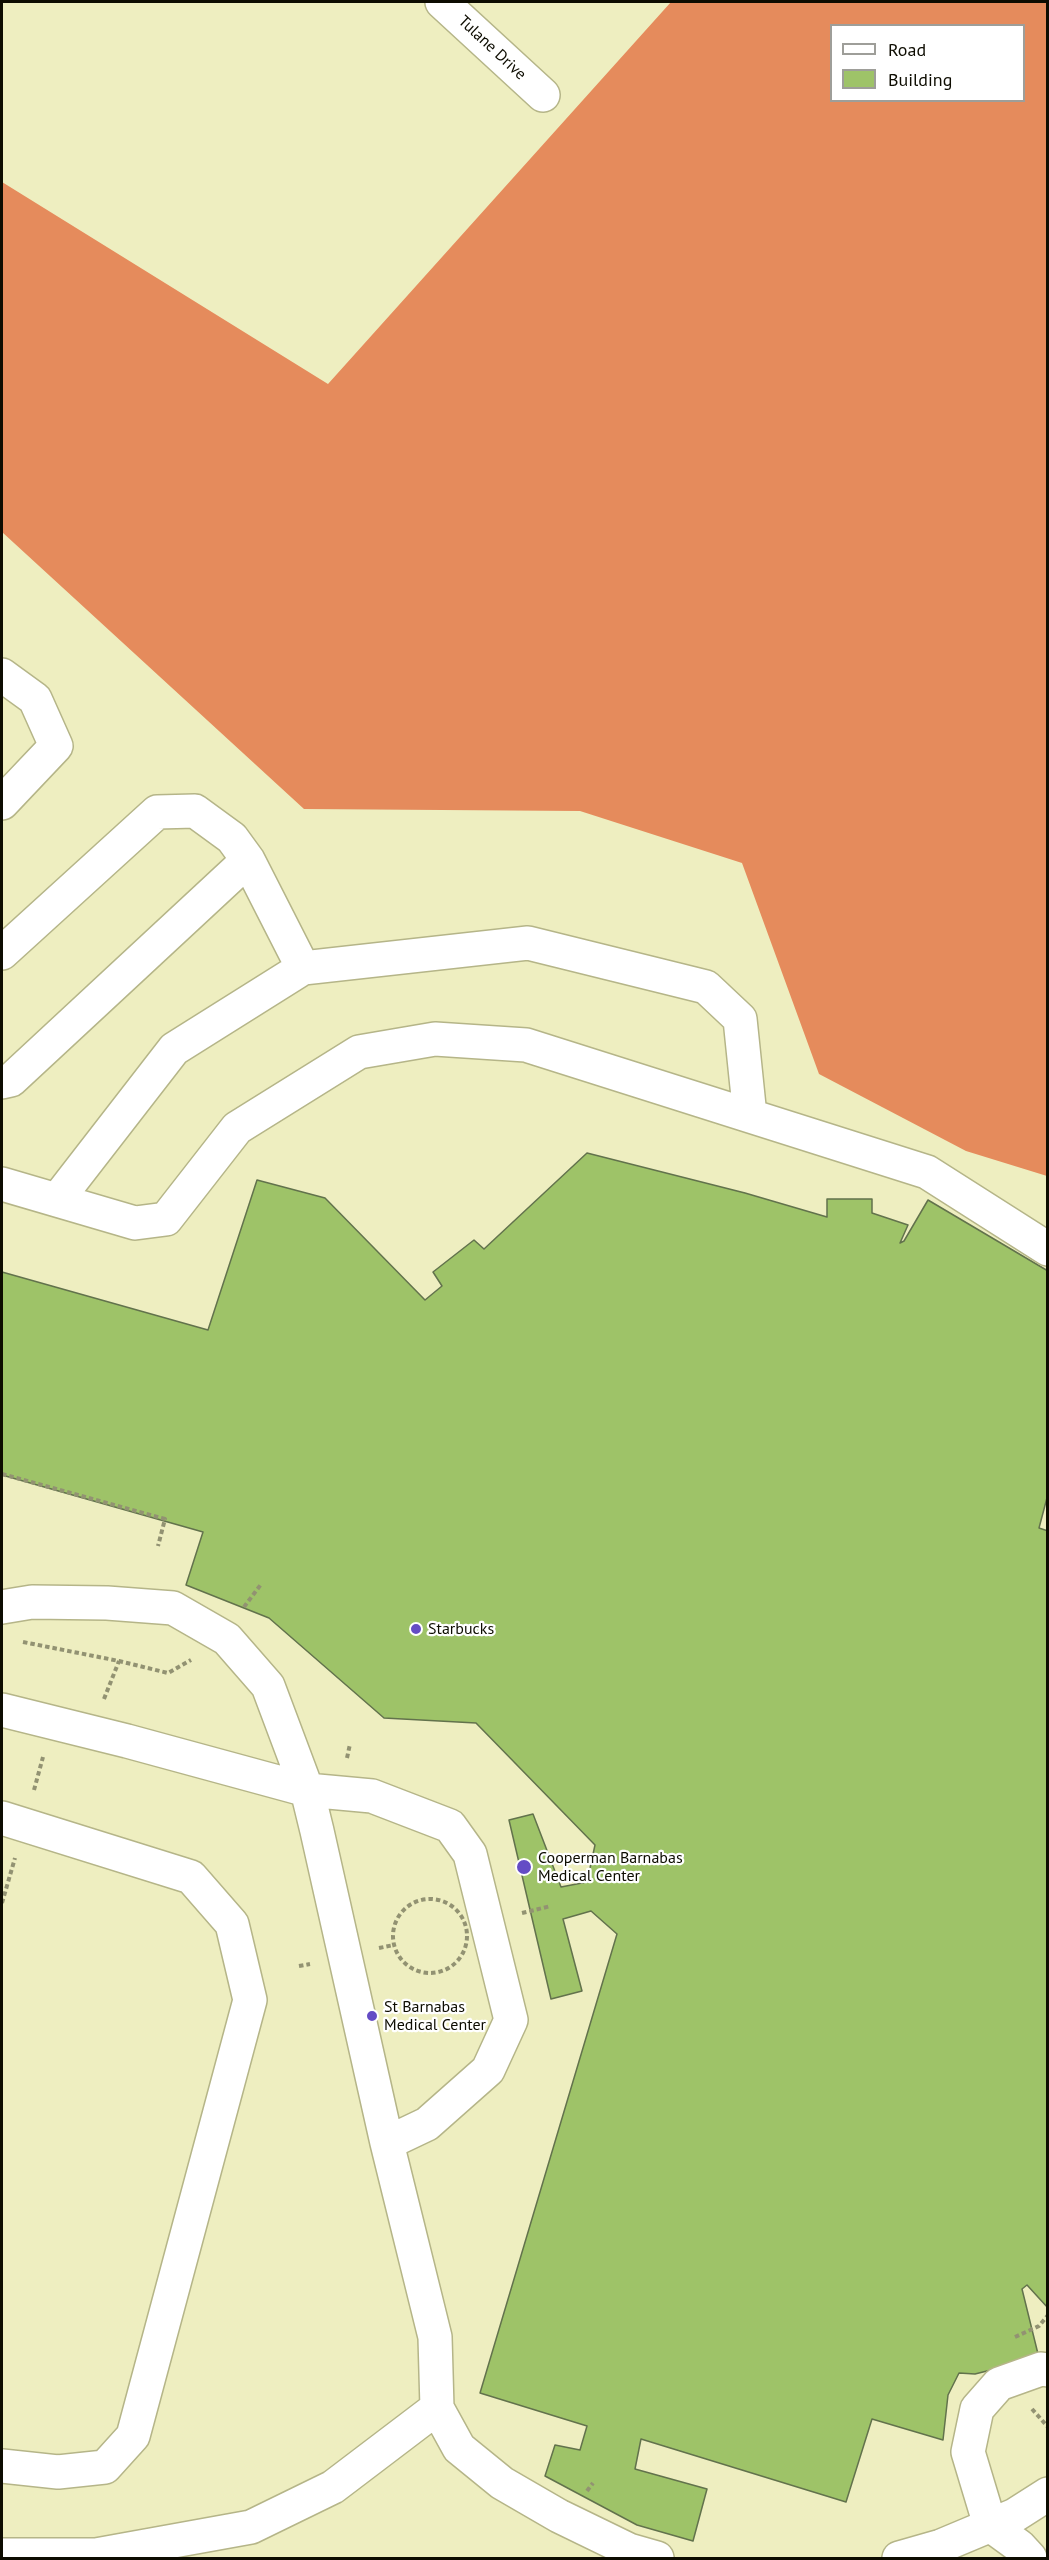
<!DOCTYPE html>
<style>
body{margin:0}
#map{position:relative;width:1049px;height:2560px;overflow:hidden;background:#eeeec0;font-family:"PT Sans",sans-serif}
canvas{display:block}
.frame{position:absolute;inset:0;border:3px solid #0d0c01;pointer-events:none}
.legend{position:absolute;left:830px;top:24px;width:195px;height:78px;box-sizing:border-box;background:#fff;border:2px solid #9e9e99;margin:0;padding:8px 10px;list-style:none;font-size:18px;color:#0d0c01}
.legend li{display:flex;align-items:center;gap:12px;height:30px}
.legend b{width:30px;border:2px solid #9e9e99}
</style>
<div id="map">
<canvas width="1049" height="2560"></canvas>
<div class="frame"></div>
<ul class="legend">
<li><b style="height:8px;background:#fff"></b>Road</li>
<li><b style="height:16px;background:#9ec368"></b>Building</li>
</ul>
</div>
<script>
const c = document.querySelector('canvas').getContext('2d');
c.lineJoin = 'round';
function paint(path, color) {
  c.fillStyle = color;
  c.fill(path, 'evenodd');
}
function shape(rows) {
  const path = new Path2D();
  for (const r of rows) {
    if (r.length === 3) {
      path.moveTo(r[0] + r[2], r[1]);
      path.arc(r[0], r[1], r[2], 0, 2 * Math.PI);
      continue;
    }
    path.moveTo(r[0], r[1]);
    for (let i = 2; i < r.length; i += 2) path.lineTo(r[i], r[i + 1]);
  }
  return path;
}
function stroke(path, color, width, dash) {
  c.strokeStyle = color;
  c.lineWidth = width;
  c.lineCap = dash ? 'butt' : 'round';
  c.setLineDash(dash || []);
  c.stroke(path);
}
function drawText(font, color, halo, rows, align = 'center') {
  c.font = font + ' "PT Sans",sans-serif';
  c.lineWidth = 4.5;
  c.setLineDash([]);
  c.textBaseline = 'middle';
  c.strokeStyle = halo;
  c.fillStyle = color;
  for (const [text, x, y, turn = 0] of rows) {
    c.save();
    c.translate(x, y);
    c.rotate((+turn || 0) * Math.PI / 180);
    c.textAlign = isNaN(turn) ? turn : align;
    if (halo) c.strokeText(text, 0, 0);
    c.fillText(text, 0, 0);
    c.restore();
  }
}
paint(shape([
 [671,2,1047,2,1047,1176,966,1151,819,1074,742,863,580,811,304,809,2,532,2,182,328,384],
 [832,26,1024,26,1024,100,832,100]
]), '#e58b5c');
const building = shape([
 [587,1153,745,1193,827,1217,827,1199,872,1199,872,1213,908,1225,900,1243,904,1241,928,1200,1048,1271,1048,1494,1039,1528,1048,1531,1048,2308,1027,2285,1022,2289,1039,2358,975,2374,959,2373,948,2395,943,2440,872,2419,846,2502,641,2439,635,2469,707,2489,693,2541,637,2525,545,2476,555,2445,580,2450,587,2426,480,2393,617,1934,591,1911,563,1919,582,1991,551,1999,509,1820,533,1814,561,1887,587,1882,595,1845,476,1723,384,1718,269,1618,186,1585,203,1532,2,1475,2,1272,208,1330,257,1180,325,1198,425,1300,442,1286,433,1272,474,1240,484,1249,587,1153]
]);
paint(building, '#9ec368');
stroke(building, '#62724c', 1.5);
const minor = shape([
 [442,2,543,95],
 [2,675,35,699,56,746,2,803],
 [2,953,157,812,195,811,232,838,248,860,303,968],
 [2,1082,11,1080,248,860],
 [2,1184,135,1223,166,1219,237,1128,359,1052,435,1039,526,1045,927,1172,1048,1249],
 [57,1200,174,1049,303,968,528,943,706,987,740,1019,750,1116],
 [2,1607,32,1602,107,1603,173,1608,227,1639,268,1686,307,1790,317,1831,387,2143,435,2337,437,2408,459,2448,502,2483,559,2516,629,2550,657,2558],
 [2,1710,127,1741,307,1790,372,1796,450,1826,470,1854,511,2020,488,2070,427,2124,387,2143],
 [2,1818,191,1877,232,1924,250,2000,133,2436,105,2467,58,2472,2,2466],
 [2,2555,96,2555,251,2527,333,2487,437,2408],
 [899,2558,941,2546,1015,2515,1048,2494],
 [1030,2558,1019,2546,990,2525,968,2452,977,2409,999,2384,1041,2369,1048,2370]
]);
stroke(minor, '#b5b588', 36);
stroke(shape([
 [2,1474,165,1519,158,1546],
 [244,1607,262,1583],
 [23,1642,119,1661,168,1673,191,1660],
 [104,1699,119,1661],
 [347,1758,350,1744],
 [34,1790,43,1757],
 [430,1936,37],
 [2,1903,15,1858],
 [522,1913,551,1906],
 [379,1948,394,1945],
 [299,1966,310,1964],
 [1015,2337,1039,2326,1048,2315],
 [1032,2409,1048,2427],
 [587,2491,593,2483]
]), '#929272', 4, [4.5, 3]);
stroke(minor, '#fff', 33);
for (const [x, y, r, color] of [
 [416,1629,6,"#644cc5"],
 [524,1867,8,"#644cc5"],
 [372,2016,6,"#644cc5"]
]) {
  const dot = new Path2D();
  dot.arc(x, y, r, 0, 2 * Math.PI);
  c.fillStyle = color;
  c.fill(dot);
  stroke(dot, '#fff', 2);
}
drawText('16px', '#0d0c01', '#fff', [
 ["Tulane Drive",492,48,43]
]);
drawText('16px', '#0d0c01', '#fff', [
 ["Starbucks",428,1629],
 ["Cooperman Barnabas",538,1858],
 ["Medical Center",538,1876],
 ["St Barnabas",384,2007],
 ["Medical Center",384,2025]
], 'left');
</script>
